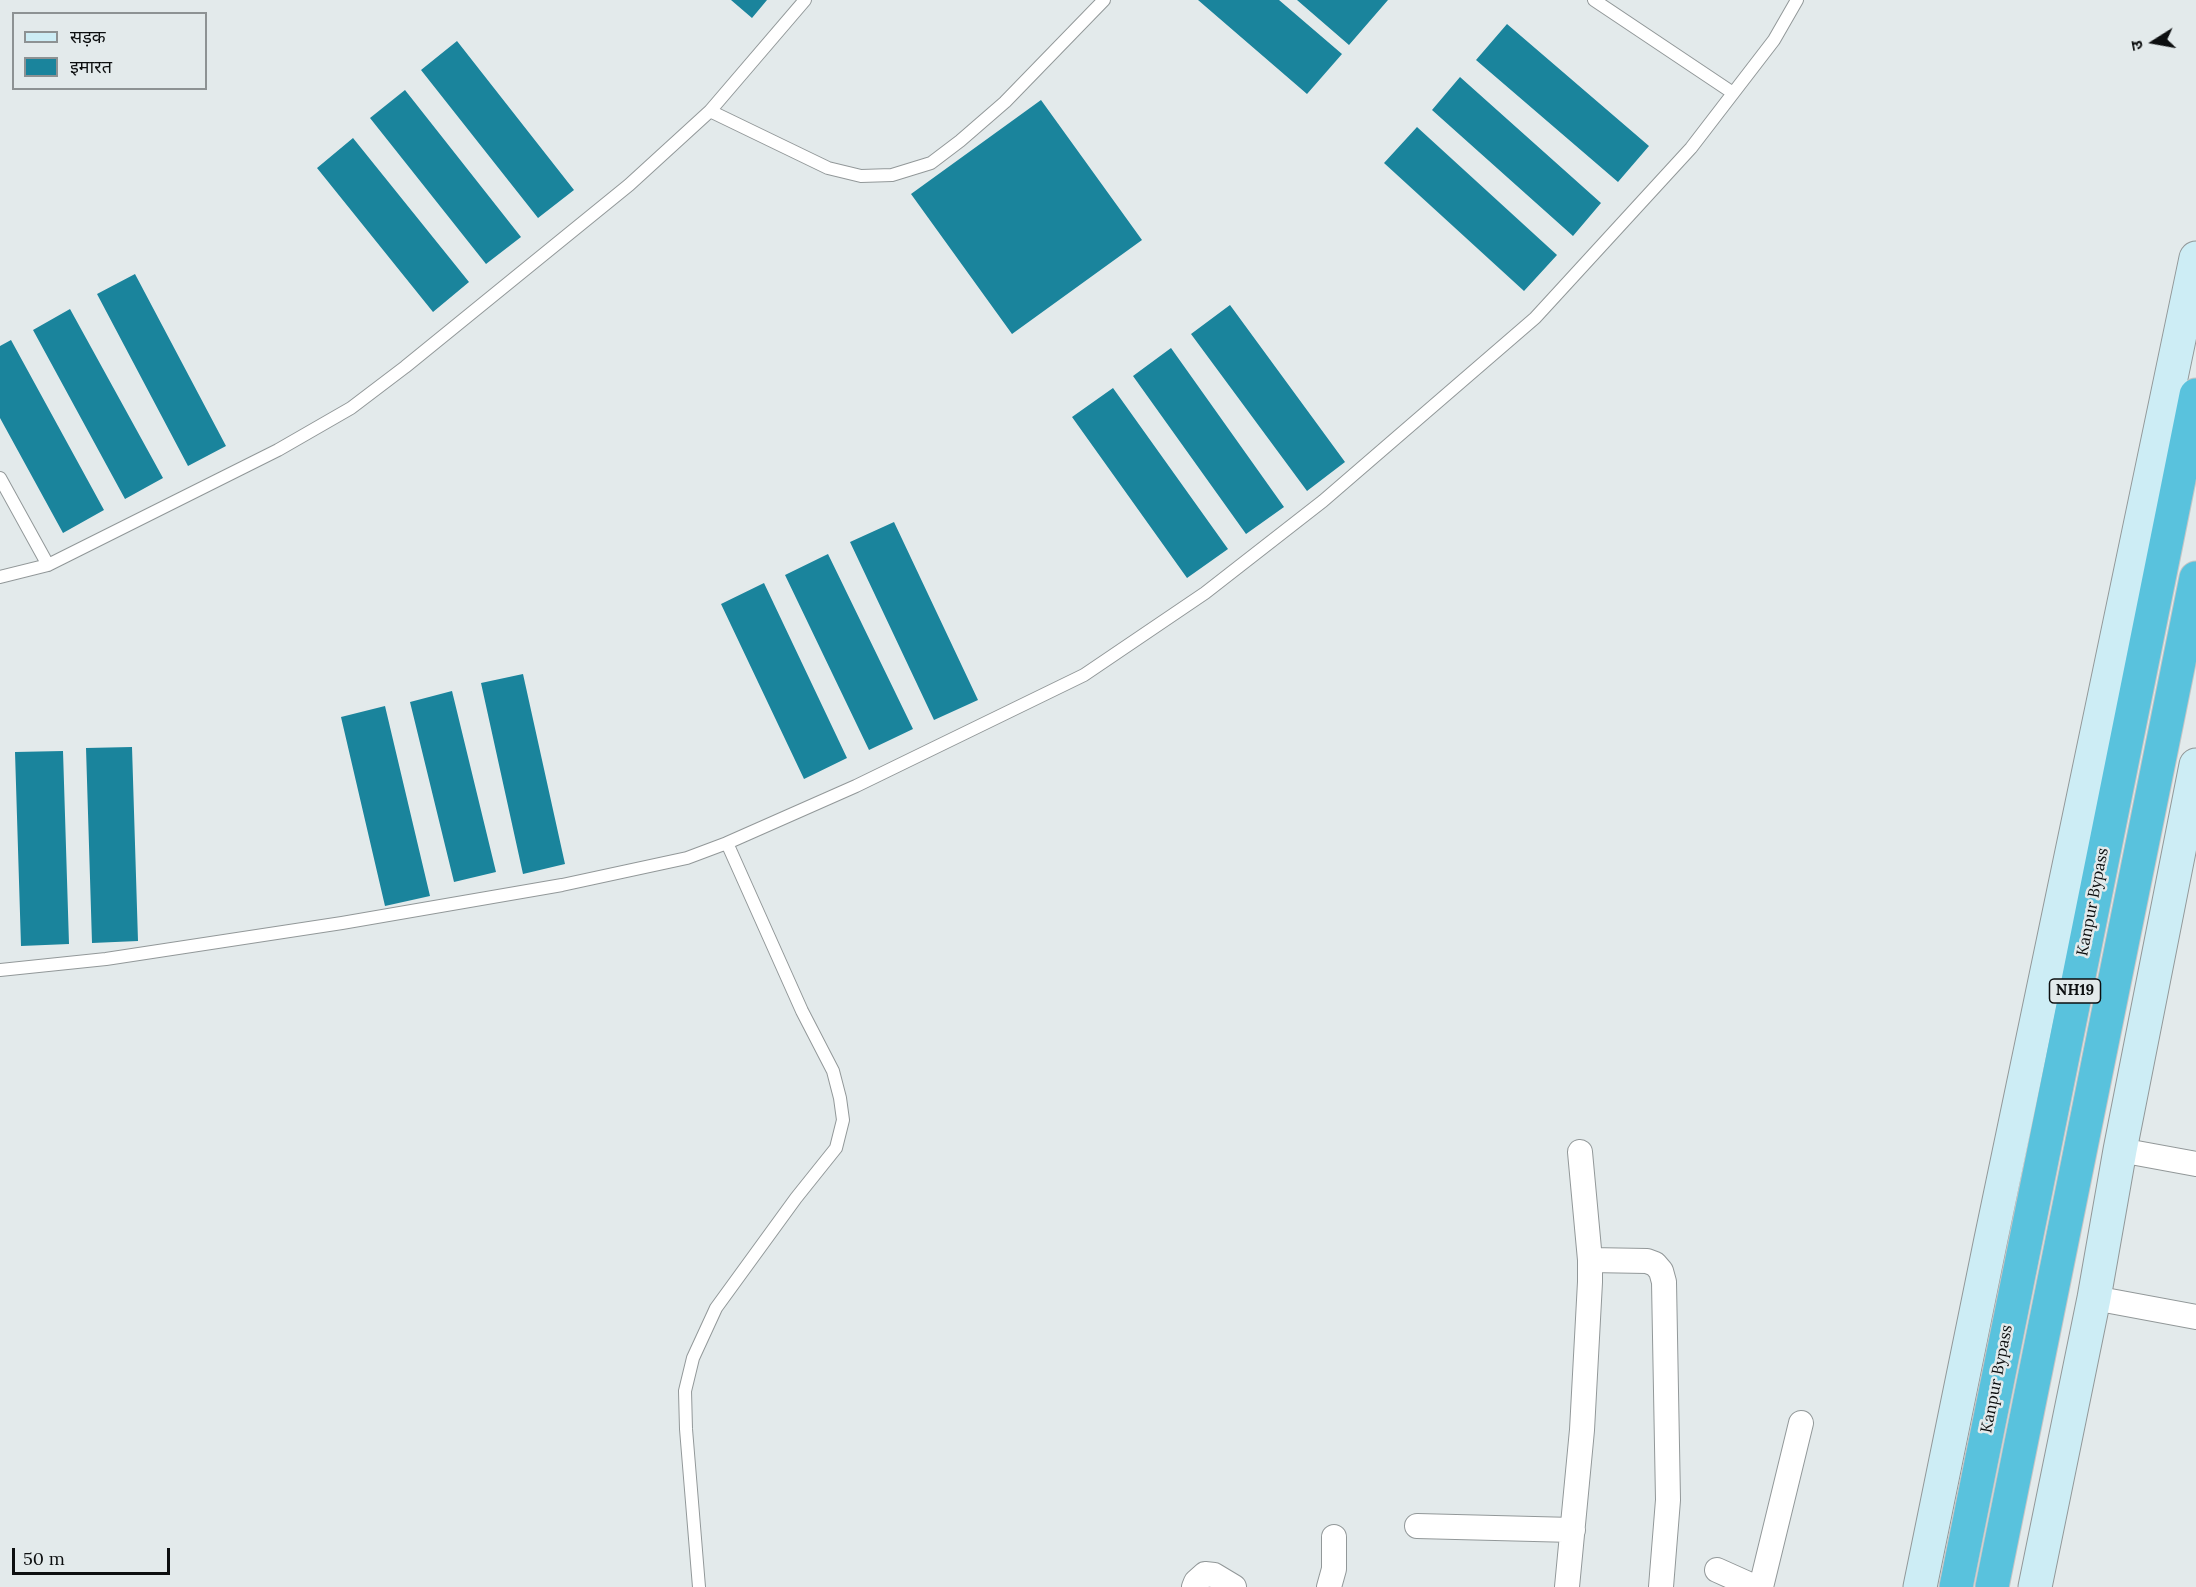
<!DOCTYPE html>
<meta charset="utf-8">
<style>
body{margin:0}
#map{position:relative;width:2196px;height:1587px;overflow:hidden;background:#e3eaeb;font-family:Lora,"Noto Sans Devanagari",serif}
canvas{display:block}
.legend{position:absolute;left:12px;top:12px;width:195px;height:78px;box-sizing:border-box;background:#e3eaeb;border:2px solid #8d9293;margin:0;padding:8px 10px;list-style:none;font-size:18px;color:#0d0f10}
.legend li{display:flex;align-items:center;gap:12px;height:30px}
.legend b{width:30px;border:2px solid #8d9293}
.north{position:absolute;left:2124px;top:12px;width:60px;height:60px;-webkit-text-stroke:4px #e3eaeb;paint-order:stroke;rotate:259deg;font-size:16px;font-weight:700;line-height:24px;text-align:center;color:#0d0f10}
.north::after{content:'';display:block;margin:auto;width:21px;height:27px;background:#0d0f10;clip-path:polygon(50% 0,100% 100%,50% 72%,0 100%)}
.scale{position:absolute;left:12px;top:1548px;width:158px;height:27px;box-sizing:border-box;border:3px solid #0d0f10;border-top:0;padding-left:8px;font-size:18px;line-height:21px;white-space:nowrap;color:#0d0f10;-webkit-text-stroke:4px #e3eaeb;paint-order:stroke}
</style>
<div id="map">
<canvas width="2196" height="1587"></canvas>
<ul class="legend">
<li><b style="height:8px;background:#cdedf5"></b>सड़क</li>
<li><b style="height:16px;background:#1a849c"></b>इमारत</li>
</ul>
<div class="north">उ</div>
<div class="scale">50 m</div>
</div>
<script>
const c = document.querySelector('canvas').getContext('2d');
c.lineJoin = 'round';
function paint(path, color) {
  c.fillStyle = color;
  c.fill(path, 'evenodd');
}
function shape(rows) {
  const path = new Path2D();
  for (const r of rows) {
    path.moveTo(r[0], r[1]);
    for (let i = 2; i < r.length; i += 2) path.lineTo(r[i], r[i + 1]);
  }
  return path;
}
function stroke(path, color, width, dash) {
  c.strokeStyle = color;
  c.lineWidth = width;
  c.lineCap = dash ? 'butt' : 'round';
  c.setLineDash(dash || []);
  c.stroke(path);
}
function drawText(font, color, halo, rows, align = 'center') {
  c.font = font + ' Lora,serif';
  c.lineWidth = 5;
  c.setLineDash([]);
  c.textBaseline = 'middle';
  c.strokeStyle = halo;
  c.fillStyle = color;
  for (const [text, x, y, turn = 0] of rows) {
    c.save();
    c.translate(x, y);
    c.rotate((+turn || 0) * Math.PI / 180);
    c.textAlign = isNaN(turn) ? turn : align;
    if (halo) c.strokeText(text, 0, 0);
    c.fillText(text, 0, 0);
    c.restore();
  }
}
paint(shape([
 [731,0,767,0,752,18],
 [1198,0,1279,0,1342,54,1307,94],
 [1297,0,1388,0,1349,45],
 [1507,24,1649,146,1618,182,1476,60],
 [457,41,574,190,538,218,421,70],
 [1460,77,1601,203,1573,236,1432,110],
 [405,90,521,237,486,264,370,118],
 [1041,100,1142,240,1012,334,911,194],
 [1417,127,1557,255,1524,291,1384,163],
 [353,138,469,282,433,312,317,168],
 [135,274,226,446,188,466,97,294],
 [1230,305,1345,462,1307,491,1191,334],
 [70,309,163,478,125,499,33,330],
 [11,340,104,510,63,533,0,418,0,346],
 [1171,348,1284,507,1246,534,1133,376],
 [1113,388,1228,549,1187,578,1072,417],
 [894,522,978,700,934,720,850,542],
 [828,554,913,729,869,750,785,575],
 [764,583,847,758,804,779,721,604],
 [523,674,565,864,523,874,481,683],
 [452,691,496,872,454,882,410,702],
 [385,706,430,896,385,906,341,717],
 [132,747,138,941,92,943,86,748],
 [63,751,69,944,21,946,15,752]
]), '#1a849c');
const lane = shape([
 [1594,0,1733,93],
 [710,111,828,168,861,176,892,175,931,163,960,141,1005,102,1104,0],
 [0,478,48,565],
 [0,577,48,565,278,450,351,408,405,367,629,185,710,111,805,0],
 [0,970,106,959,342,923,562,885,687,858,727,843,856,786,1084,675,1205,593,1323,501,1535,318,1691,148,1774,40,1797,0],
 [699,1587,686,1429,685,1391,693,1358,716,1308,796,1198,836,1148,843,1120,840,1098,833,1071,802,1011,727,843]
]);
const street = shape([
 [2120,1150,2196,1164],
 [1590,1260,1647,1261,1655,1264,1661,1271,1664,1282,1668,1500,1661,1587],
 [2094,1298,2196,1317],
 [1417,1526,1573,1530],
 [1717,1570,1755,1587],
 [1194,1587,1196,1582,1205,1574,1214,1575,1234,1587],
 [1329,1587,1334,1569,1334,1537],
 [1567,1587,1582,1430,1590,1282,1590,1260,1580,1152],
 [1761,1587,1801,1423]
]);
const secondary = shape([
 [1920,1587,1991,1239,2196,258],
 [2035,1587,2094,1298,2120,1150,2196,765]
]);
const highway = shape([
 [1956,1587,2196,395],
 [1992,1587,2196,578]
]);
stroke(lane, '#929899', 14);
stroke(street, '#929899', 26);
stroke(secondary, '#929899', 35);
stroke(highway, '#c5c5c6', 35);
stroke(lane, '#fff', 12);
stroke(street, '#fff', 24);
stroke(secondary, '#cdedf5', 33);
stroke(highway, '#59c2dd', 33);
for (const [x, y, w] of [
 [2075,991,51]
]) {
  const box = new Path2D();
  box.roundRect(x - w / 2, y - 12, w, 24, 4.5);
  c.fillStyle = '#e3eaeb';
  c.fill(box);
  stroke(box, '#0d0f10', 1.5);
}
drawText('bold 15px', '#0d0f10', null, [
 ["NH19",2075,991]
]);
drawText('16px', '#0d0f10', '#e3eaeb', [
 ["Kanpur Bypass",2093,902,-79],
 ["Kanpur Bypass",1997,1379,-79]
]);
</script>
